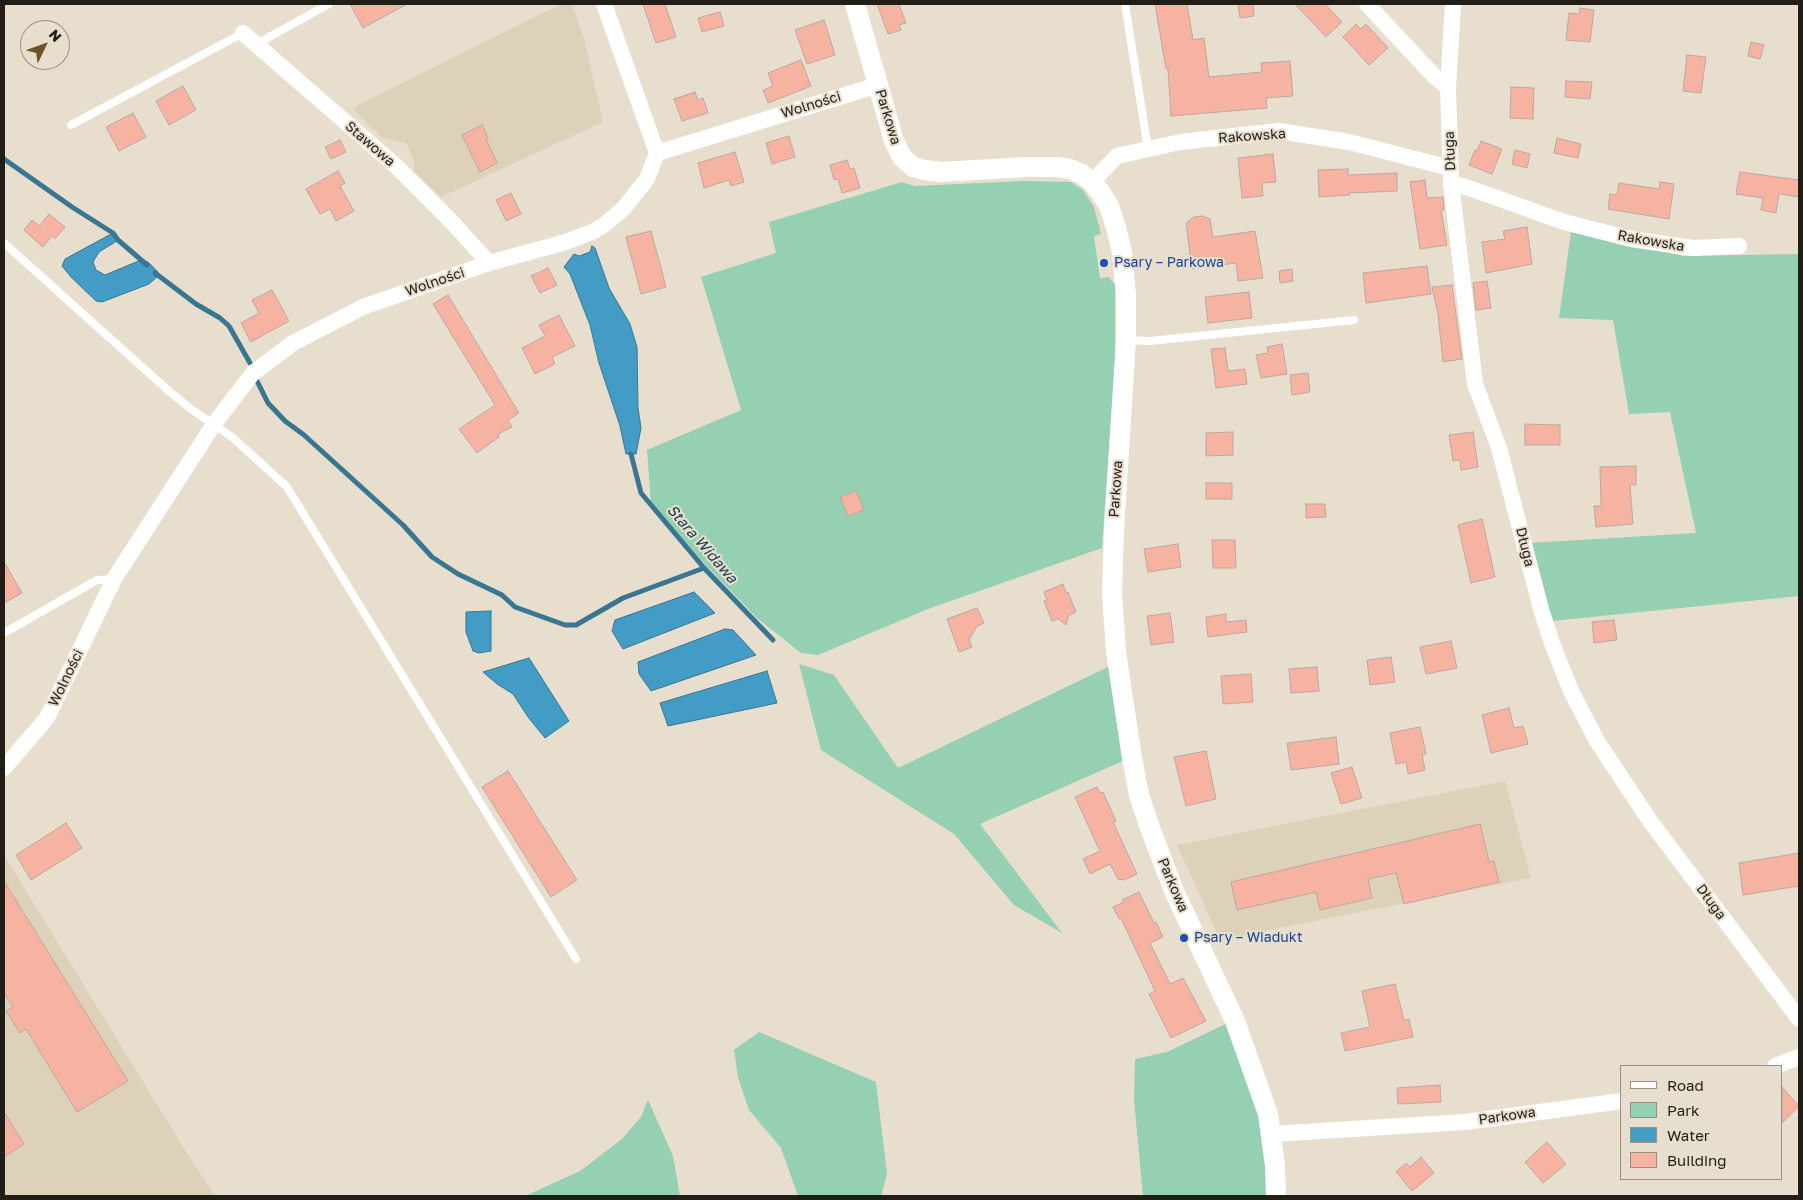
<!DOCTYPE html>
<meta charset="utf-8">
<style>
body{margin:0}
#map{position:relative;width:1803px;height:1200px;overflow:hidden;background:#e8dece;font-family:"Golos Text",sans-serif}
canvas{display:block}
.frame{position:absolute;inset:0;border:5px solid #211e18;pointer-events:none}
.legend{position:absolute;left:1620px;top:1065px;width:162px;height:115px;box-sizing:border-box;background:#e8dece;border:1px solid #989185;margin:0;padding:6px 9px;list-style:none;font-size:15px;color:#211e18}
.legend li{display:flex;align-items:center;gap:10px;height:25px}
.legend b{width:25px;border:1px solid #989185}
.north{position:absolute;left:20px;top:20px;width:50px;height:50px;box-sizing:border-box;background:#e8dece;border:1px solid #989185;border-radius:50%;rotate:48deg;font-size:14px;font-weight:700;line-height:20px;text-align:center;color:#211e18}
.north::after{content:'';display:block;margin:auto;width:18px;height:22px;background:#6f5427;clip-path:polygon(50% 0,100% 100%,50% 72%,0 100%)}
</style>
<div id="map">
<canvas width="1803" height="1200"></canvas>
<div class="frame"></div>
<ul class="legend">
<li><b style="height:6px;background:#fff"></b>Road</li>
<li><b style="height:14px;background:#94d0b1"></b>Park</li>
<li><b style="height:14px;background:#439cc5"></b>Water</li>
<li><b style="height:14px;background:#f6b3a1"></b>Building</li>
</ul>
<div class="north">N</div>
</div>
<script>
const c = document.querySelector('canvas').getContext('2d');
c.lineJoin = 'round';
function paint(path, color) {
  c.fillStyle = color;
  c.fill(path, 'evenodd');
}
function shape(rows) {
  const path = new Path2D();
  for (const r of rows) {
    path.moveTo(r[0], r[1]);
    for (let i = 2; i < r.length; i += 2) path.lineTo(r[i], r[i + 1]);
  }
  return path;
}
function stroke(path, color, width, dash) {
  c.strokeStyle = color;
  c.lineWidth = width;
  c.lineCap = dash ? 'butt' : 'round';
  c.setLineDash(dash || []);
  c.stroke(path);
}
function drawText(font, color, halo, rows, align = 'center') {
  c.font = font + ' "Golos Text",sans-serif';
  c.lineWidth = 4;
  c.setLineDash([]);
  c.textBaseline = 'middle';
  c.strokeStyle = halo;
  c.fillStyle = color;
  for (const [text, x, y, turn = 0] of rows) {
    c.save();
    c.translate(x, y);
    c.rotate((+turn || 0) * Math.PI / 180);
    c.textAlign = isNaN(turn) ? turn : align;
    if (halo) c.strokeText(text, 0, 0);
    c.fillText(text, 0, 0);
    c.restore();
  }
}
paint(shape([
 [561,4,572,4,585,42,603,122,441,197,414,171,414,160,406,143,383,138,352,108],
 [1505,781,1531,878,1220,940,1177,845],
 [4,855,180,1142,215,1196,4,1196]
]), '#ded1ba');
paint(shape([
 [1024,181,1071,182,1083,190,1094,207,1101,234,1094,236,1100,278,1109,277,1115,285,1115,361,1102,548,928,609,818,655,801,653,757,618,690,549,651,503,647,450,741,410,701,277,776,253,769,222,902,182,915,186],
 [1571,232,1684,256,1799,254,1799,596,1552,621,1530,543,1696,533,1670,412,1629,414,1613,320,1559,318],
 [799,664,834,675,898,768,1110,666,1125,760,980,824,1062,933,1014,905,954,834,821,750],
 [1240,1017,1284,1196,1143,1196,1134,1100,1135,1059,1167,1052],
 [759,1032,876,1082,887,1174,881,1196,798,1196,781,1148,749,1110,738,1077,734,1050],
 [648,1100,673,1156,680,1196,525,1196,580,1171,622,1139,641,1117]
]), '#94d0b1');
const water = shape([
 [113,233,120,239,99,252,93,262,96,270,105,275,141,260,148,262,158,272,158,276,149,284,102,302,96,301,71,277,62,266,65,259,113,233],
 [592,246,595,248,609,288,630,324,637,347,638,408,641,428,636,454,626,454,620,426,599,363,590,325,570,274,564,267,574,254,579,256,590,252,592,246],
 [694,592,715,613,623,649,612,631,615,620,694,592],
 [491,611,491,651,479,653,473,651,466,632,466,612,491,611],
 [725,629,733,630,756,655,651,691,639,674,638,662,725,629],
 [529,658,569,721,545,738,528,717,513,694,497,684,483,672,529,658],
 [767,671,777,703,668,726,660,703,767,671]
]);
paint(water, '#439cc5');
stroke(water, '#397691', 1);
stroke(shape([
 [4,159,72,207,113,233,118,240,147,265],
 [155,273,196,304,220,318,229,326,250,363],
 [257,381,268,403,285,421,304,435,403,525,432,557,458,574,502,595,515,607,565,625,576,625,623,598,704,568],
 [631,454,641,493,704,568,773,640]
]), '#397691', 5);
const building = shape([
 [350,4,407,4,363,28,350,4],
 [643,4,665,4,676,37,656,43,643,4],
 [877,4,899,4,906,23,899,25,901,30,888,34,877,4],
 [1155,4,1187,4,1193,40,1204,38,1209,77,1262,72,1261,63,1290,61,1293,96,1266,98,1267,108,1171,116,1168,69,1166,69,1155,4],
 [1238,4,1253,4,1254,16,1240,18,1238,4],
 [1295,4,1325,4,1342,22,1326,37,1295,4],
 [1580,8,1594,10,1590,42,1566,40,1569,13,1579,14,1580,8],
 [720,12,724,26,702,32,698,18,720,12],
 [824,20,835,55,807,64,795,30,824,20],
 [1356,24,1361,29,1366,24,1388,48,1369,65,1343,37,1356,24],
 [1751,42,1764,45,1760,59,1748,56,1751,42],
 [1687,55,1706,57,1701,93,1683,91,1687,55],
 [801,60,811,86,768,103,763,90,773,86,768,73,801,60],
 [1566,81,1592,82,1590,99,1565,97,1566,81],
 [183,86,196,110,169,125,156,101,183,86],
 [1511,87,1534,88,1533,119,1510,118,1511,87],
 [695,92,698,100,703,98,708,113,682,121,674,99,695,92],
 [133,113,146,137,119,151,106,127,133,113],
 [482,125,488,138,486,139,497,163,480,172,462,135,482,125],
 [789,136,795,157,772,164,766,143,789,136],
 [1557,138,1581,144,1578,158,1554,153,1557,138],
 [340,140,346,152,331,159,325,147,340,140],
 [1481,141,1502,149,1492,174,1469,165,1475,150,1477,151,1481,141],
 [1515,150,1530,154,1527,168,1512,164,1515,150],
 [735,152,744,182,731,186,729,180,704,188,698,163,735,152],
 [1273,154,1276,182,1262,183,1263,196,1242,198,1238,158,1273,154],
 [847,160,850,169,854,168,860,188,842,193,838,179,834,180,830,165,847,160],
 [1348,169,1348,175,1397,173,1397,191,1349,193,1350,195,1319,197,1318,170,1348,169],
 [338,171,345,183,340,186,354,211,336,221,330,209,320,214,306,189,338,171],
 [1740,172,1799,180,1799,197,1779,194,1776,213,1761,210,1763,198,1736,194,1740,172],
 [1425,180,1427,198,1443,197,1444,210,1441,210,1447,245,1420,249,1410,182,1425,180],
 [1660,182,1674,184,1669,219,1608,209,1610,194,1617,195,1619,183,1659,189,1660,182],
 [511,193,521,214,506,221,496,200,511,193],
 [49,214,65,227,55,239,52,236,43,247,24,230,32,220,39,226,49,214],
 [1202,216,1210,219,1213,237,1255,231,1263,278,1238,281,1236,263,1192,269,1186,223,1194,217,1202,216],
 [1527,227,1532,264,1486,273,1482,242,1505,239,1503,231,1527,227],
 [651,231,666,287,641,294,626,237,651,231],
 [1427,266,1431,294,1366,303,1363,273,1427,266],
 [548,268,557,285,540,293,531,276,548,268],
 [1292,269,1293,281,1280,283,1279,271,1292,269],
 [1487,281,1491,308,1476,310,1473,283,1487,281],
 [1452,285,1462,359,1443,362,1438,314,1432,287,1452,285],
 [272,290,289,321,251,342,241,323,259,313,252,300,272,290],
 [1249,292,1252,318,1208,323,1205,297,1249,292],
 [448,295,519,413,508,420,512,427,498,434,499,437,477,453,459,429,495,405,433,304,448,295],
 [559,315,575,346,552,357,555,364,535,374,522,348,545,336,539,325,559,315],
 [1282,344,1287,374,1261,378,1256,355,1268,353,1267,347,1282,344],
 [1225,348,1228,371,1245,369,1247,384,1216,388,1211,349,1225,348],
 [1308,373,1310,392,1292,395,1290,375,1308,373],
 [1525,424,1560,425,1560,445,1525,445,1525,424],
 [1233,432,1233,455,1206,456,1206,433,1233,432],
 [1473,432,1478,467,1461,470,1460,460,1453,461,1449,435,1473,432],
 [1636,466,1636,485,1630,485,1633,524,1596,527,1594,506,1601,506,1600,467,1636,466],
 [1206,483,1232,483,1232,499,1206,499,1206,483],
 [856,491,864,510,848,516,840,497,856,491],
 [1306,504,1325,504,1326,517,1306,518,1306,504],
 [1482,519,1495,577,1471,583,1458,525,1482,519],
 [1212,540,1235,540,1236,568,1213,568,1212,540],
 [1178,544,1181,567,1148,572,1144,549,1178,544],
 [4,562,22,593,4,603,4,562],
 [1063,584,1066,593,1068,592,1076,612,1069,615,1066,625,1058,619,1052,621,1044,601,1047,600,1044,592,1063,584],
 [977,608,984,623,977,626,969,640,972,647,959,652,947,619,977,608],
 [1170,613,1174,642,1151,645,1147,616,1170,613],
 [1226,614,1226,622,1246,620,1247,632,1208,637,1206,617,1226,614],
 [1614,620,1617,640,1594,643,1592,622,1614,620],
 [1451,641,1457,668,1426,674,1420,647,1451,641],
 [1391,657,1395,682,1370,685,1367,660,1391,657],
 [1317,667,1319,691,1291,693,1289,669,1317,667],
 [1251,674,1253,702,1223,704,1221,676,1251,674],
 [1509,708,1514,728,1523,726,1528,744,1491,753,1482,715,1509,708],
 [1420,727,1426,754,1422,755,1425,770,1408,774,1406,762,1396,764,1390,733,1420,727],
 [1336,737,1339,764,1291,770,1287,743,1336,737],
 [1206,751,1216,799,1186,806,1174,757,1206,751],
 [1352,767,1362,798,1341,804,1331,773,1352,767],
 [508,771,577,880,551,897,482,787,508,771],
 [1097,787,1100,793,1103,792,1116,821,1113,822,1137,874,1124,880,1118,879,1110,864,1090,874,1083,859,1100,851,1075,797,1097,787],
 [66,823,82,848,31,880,16,855,66,823],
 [1480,824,1489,862,1494,861,1499,882,1404,904,1396,873,1368,879,1372,898,1320,910,1316,892,1237,910,1231,882,1480,824],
 [1799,853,1799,886,1743,895,1739,863,1799,853],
 [4,881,128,1081,77,1112,26,1029,20,1033,6,1011,13,1007,4,993,4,881],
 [1139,892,1154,923,1156,922,1163,937,1150,943,1170,984,1183,978,1206,1021,1171,1038,1149,994,1155,991,1121,918,1119,919,1113,907,1124,902,1122,900,1139,892],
 [1395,984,1404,1020,1409,1019,1413,1037,1345,1051,1341,1033,1370,1027,1362,991,1395,984],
 [1440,1085,1441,1102,1398,1104,1397,1088,1440,1085],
 [1782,1087,1799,1106,1782,1123,1782,1087],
 [4,1112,24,1144,4,1157,4,1112],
 [1547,1142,1566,1164,1543,1183,1525,1162,1547,1142],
 [1421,1157,1434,1173,1412,1191,1396,1172,1406,1163,1410,1167,1421,1157]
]);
paint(building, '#f6b3a1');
stroke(building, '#bba7a2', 1);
stroke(shape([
 [1125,4,1148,149],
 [257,45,269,37,329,4],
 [71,125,243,33],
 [4,243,170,392,191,409,232,437,287,487,576,959],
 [1126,340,1150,341,1354,320],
 [4,633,97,580,114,579]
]), '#fff', 8);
stroke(shape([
 [604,4,657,153,878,85],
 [1367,4,1434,76,1448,88],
 [1453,4,1448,88,1451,183,1475,384,1499,448,1541,609,1552,643,1571,691,1597,741,1650,821,1799,1019],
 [243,33,396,166,450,220,489,263],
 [1092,182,1117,156,1180,142,1279,131,1349,142,1450,168],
 [1451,183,1472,189,1564,222,1631,239,1693,248,1739,246],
 [4,768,47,718,114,579,214,424,253,373,293,343,363,307,489,263,566,242,594,231,604,225,623,209,647,179,657,153],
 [1775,1066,1799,1057],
 [1272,1134,1465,1122,1622,1101]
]), '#fff', 16);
stroke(shape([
 [855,4,894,141,902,157,913,167,925,170,941,172,1028,167,1057,167,1070,169,1082,174,1092,182,1101,193,1109,206,1116,227,1122,253,1126,295,1126,340,1114,530,1112,593,1116,652,1132,758,1139,795,1150,828,1174,891,1235,1021,1268,1114,1275,1166,1276,1196]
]), '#fff', 20);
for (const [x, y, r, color] of [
 [1104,263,5,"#1a4fb4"],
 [1184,938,5,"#1a4fb4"]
]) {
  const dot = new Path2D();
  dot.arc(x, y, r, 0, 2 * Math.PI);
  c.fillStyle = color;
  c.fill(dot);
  stroke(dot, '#e8dece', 2);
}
drawText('14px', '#211e18', '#e8dece', [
 ["Wolności",811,105,-17],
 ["Parkowa",888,117,73],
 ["Rakowska",1252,136,-4],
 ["Stawowa",370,144,41],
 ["Długa",1450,151,-92],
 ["Rakowska",1651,241,10],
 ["Wolności",435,282,-19],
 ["Parkowa",1116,489,-86],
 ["Długa",1525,547,76],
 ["Wolności",66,678,-64],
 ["Parkowa",1173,885,67],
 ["Długa",1711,902,54],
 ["Parkowa",1507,1116,-8]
]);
drawText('14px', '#164399', '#e8dece', [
 ["Psary – Parkowa",1114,263],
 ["Psary – Wiadukt",1194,938]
], 'left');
drawText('italic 15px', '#143b4d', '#e8dece', [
 ["Stara Widawa",702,544,49]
]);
</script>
